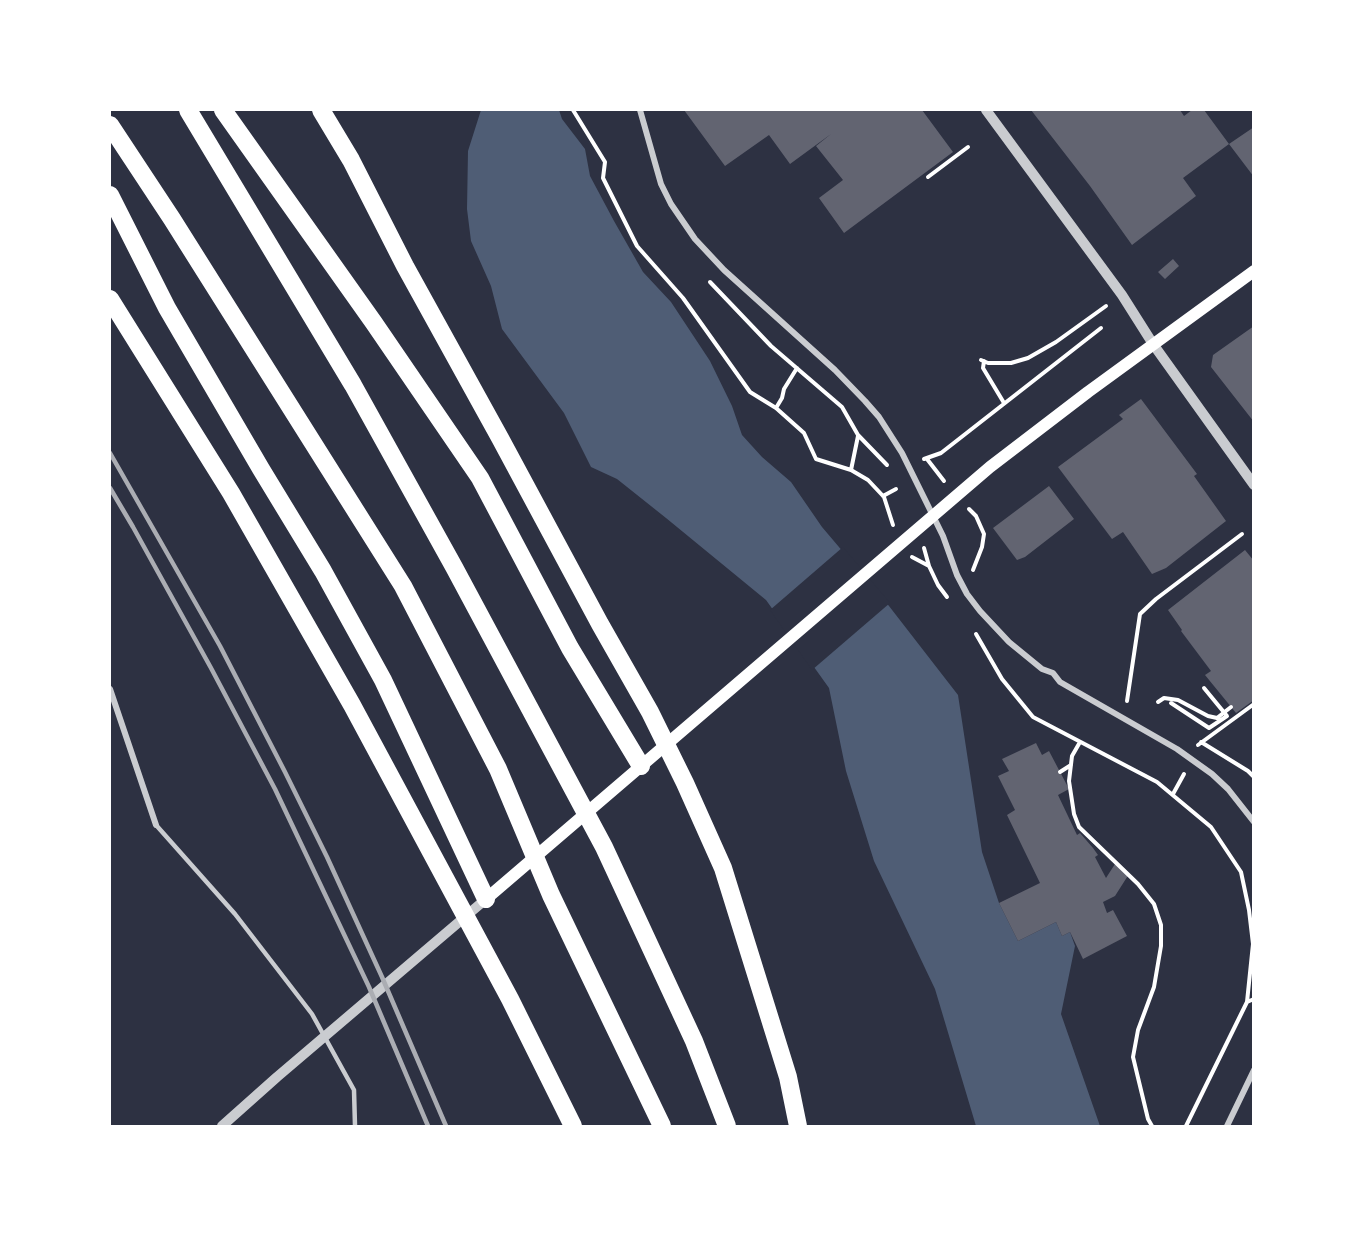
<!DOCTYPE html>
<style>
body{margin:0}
#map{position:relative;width:1363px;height:1236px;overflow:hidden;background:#2d3142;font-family:Overpass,sans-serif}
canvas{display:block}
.frame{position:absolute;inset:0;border:111px solid #fff;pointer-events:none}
</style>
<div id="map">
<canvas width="1363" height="1236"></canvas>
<div class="frame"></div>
</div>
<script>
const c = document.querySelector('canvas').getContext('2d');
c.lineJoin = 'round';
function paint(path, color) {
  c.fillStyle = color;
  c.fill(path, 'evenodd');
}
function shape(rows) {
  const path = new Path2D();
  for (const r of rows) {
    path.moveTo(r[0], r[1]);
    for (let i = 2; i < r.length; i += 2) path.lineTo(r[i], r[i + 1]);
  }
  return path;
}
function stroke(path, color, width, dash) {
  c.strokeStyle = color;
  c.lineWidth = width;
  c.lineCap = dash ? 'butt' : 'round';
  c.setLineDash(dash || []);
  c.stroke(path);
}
paint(shape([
 [481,110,559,110,562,119,585,149,590,176,614,221,643,272,671,302,710,361,732,406,742,435,762,457,791,482,822,527,889,606,958,695,982,852,999,903,1018,941,1056,922,1062,936,1070,932,1075,946,1061,1014,1100,1126,976,1126,935,989,874,861,846,771,829,688,766,600,666,518,617,479,591,467,564,413,502,329,491,286,471,241,467,209,468,151]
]), '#4f5d75');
paint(shape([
 [843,547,890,603,812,670,770,610]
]), '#2d3142');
paint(shape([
 [684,110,922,110,953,152,844,233,819,198,843,180,816,146,831,134,790,164,769,135,725,166],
 [1031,110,1180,110,1184,116,1192,110,1204,110,1229,144,1183,178,1196,196,1132,245,1090,186],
 [1254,127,1254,177,1229,144],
 [1173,259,1179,266,1165,279,1158,272],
 [1254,326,1254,422,1211,367,1213,355],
 [1141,399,1197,474,1194,476,1226,521,1166,568,1152,574,1123,532,1112,539,1058,467,1123,419,1119,415],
 [1049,486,1074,519,1025,557,1017,560,993,528],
 [1245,550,1254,561,1254,700,1236,713,1205,675,1211,671,1181,631,1182,630,1168,610],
 [1036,743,1042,755,1049,751,1069,789,1058,795,1077,835,1080,833,1093,848,1098,855,1095,857,1106,878,1115,864,1129,874,1115,896,1103,902,1107,913,1113,910,1127,936,1083,959,1070,932,1062,936,1056,922,1018,941,999,903,1040,883,1007,815,1015,810,998,776,1009,771,1002,759]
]), '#626471');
stroke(shape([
 [573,110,605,162,603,178,637,246,683,298,750,392,776,408,804,433,816,459,851,470,868,480,884,497,893,525],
 [928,177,968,147],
 [710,282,771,346,842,407,858,435,887,465],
 [981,360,988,363,1011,363,1028,358,1056,342,1106,306],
 [984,361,983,368,1004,403],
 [776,408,782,398,784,389,797,368],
 [924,459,941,453,1101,328],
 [927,459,944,481],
 [851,470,858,436],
 [883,496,896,489],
 [969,509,976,516,984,534,982,547,973,570],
 [924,548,929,566,938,585,947,597],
 [912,557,929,566],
 [976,634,1002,679,1033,717,1157,782,1211,827,1241,872,1249,910,1253,944,1247,1002,1186,1126],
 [1127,701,1140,614,1156,599,1242,534],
 [1158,702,1164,698,1178,700,1208,716,1217,718,1231,707],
 [1171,703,1209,728,1227,716,1204,688],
 [1080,742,1072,756,1069,781,1074,814,1079,827,1138,884,1154,904,1161,925,1161,946,1154,987,1138,1030,1133,1057,1148,1119,1152,1126],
 [1201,742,1248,771,1254,777],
 [1198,745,1254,704],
 [1060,772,1071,765],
 [1173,794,1184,774],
 [1247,1002,1254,999]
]), '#fff', 4);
stroke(shape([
 [156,825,235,914,312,1014,354,1090,355,1126]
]), '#caccd0', 4.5);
stroke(shape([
 [640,110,661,184,671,204,695,239,724,270,835,370,865,401,879,417,902,453,943,536,957,575,967,594,980,611,1009,642,1042,669,1053,673,1060,682,1177,749,1212,774,1228,789,1254,822],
 [110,689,156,825],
 [1227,1126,1254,1070]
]), '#caccd0', 6);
stroke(shape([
 [986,110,1122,295,1153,344,1254,485],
 [222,1126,277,1077,486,899]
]), '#caccd0', 10);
stroke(shape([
 [486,899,990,467,1088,392,1254,271]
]), '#fff', 12);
stroke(shape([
 [188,110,353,385,454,567,604,847,694,1041,727,1126],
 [223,110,374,323,480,478,570,648,641,766],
 [321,110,351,160,405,266,500,438,600,624,650,712,685,783,723,868,788,1077,798,1126],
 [110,125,172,219,403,586,498,769,551,895,662,1126],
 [110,195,167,308,261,469,323,571,383,680,486,899],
 [110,299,231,493,352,705,510,999,573,1126]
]), '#fff', 18);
stroke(shape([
 [110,453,220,646,285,772,327,857,382,977,446,1126],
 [110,488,133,527,211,668,275,789,369,987,428,1126]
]), '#abadb3', 4.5);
</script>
